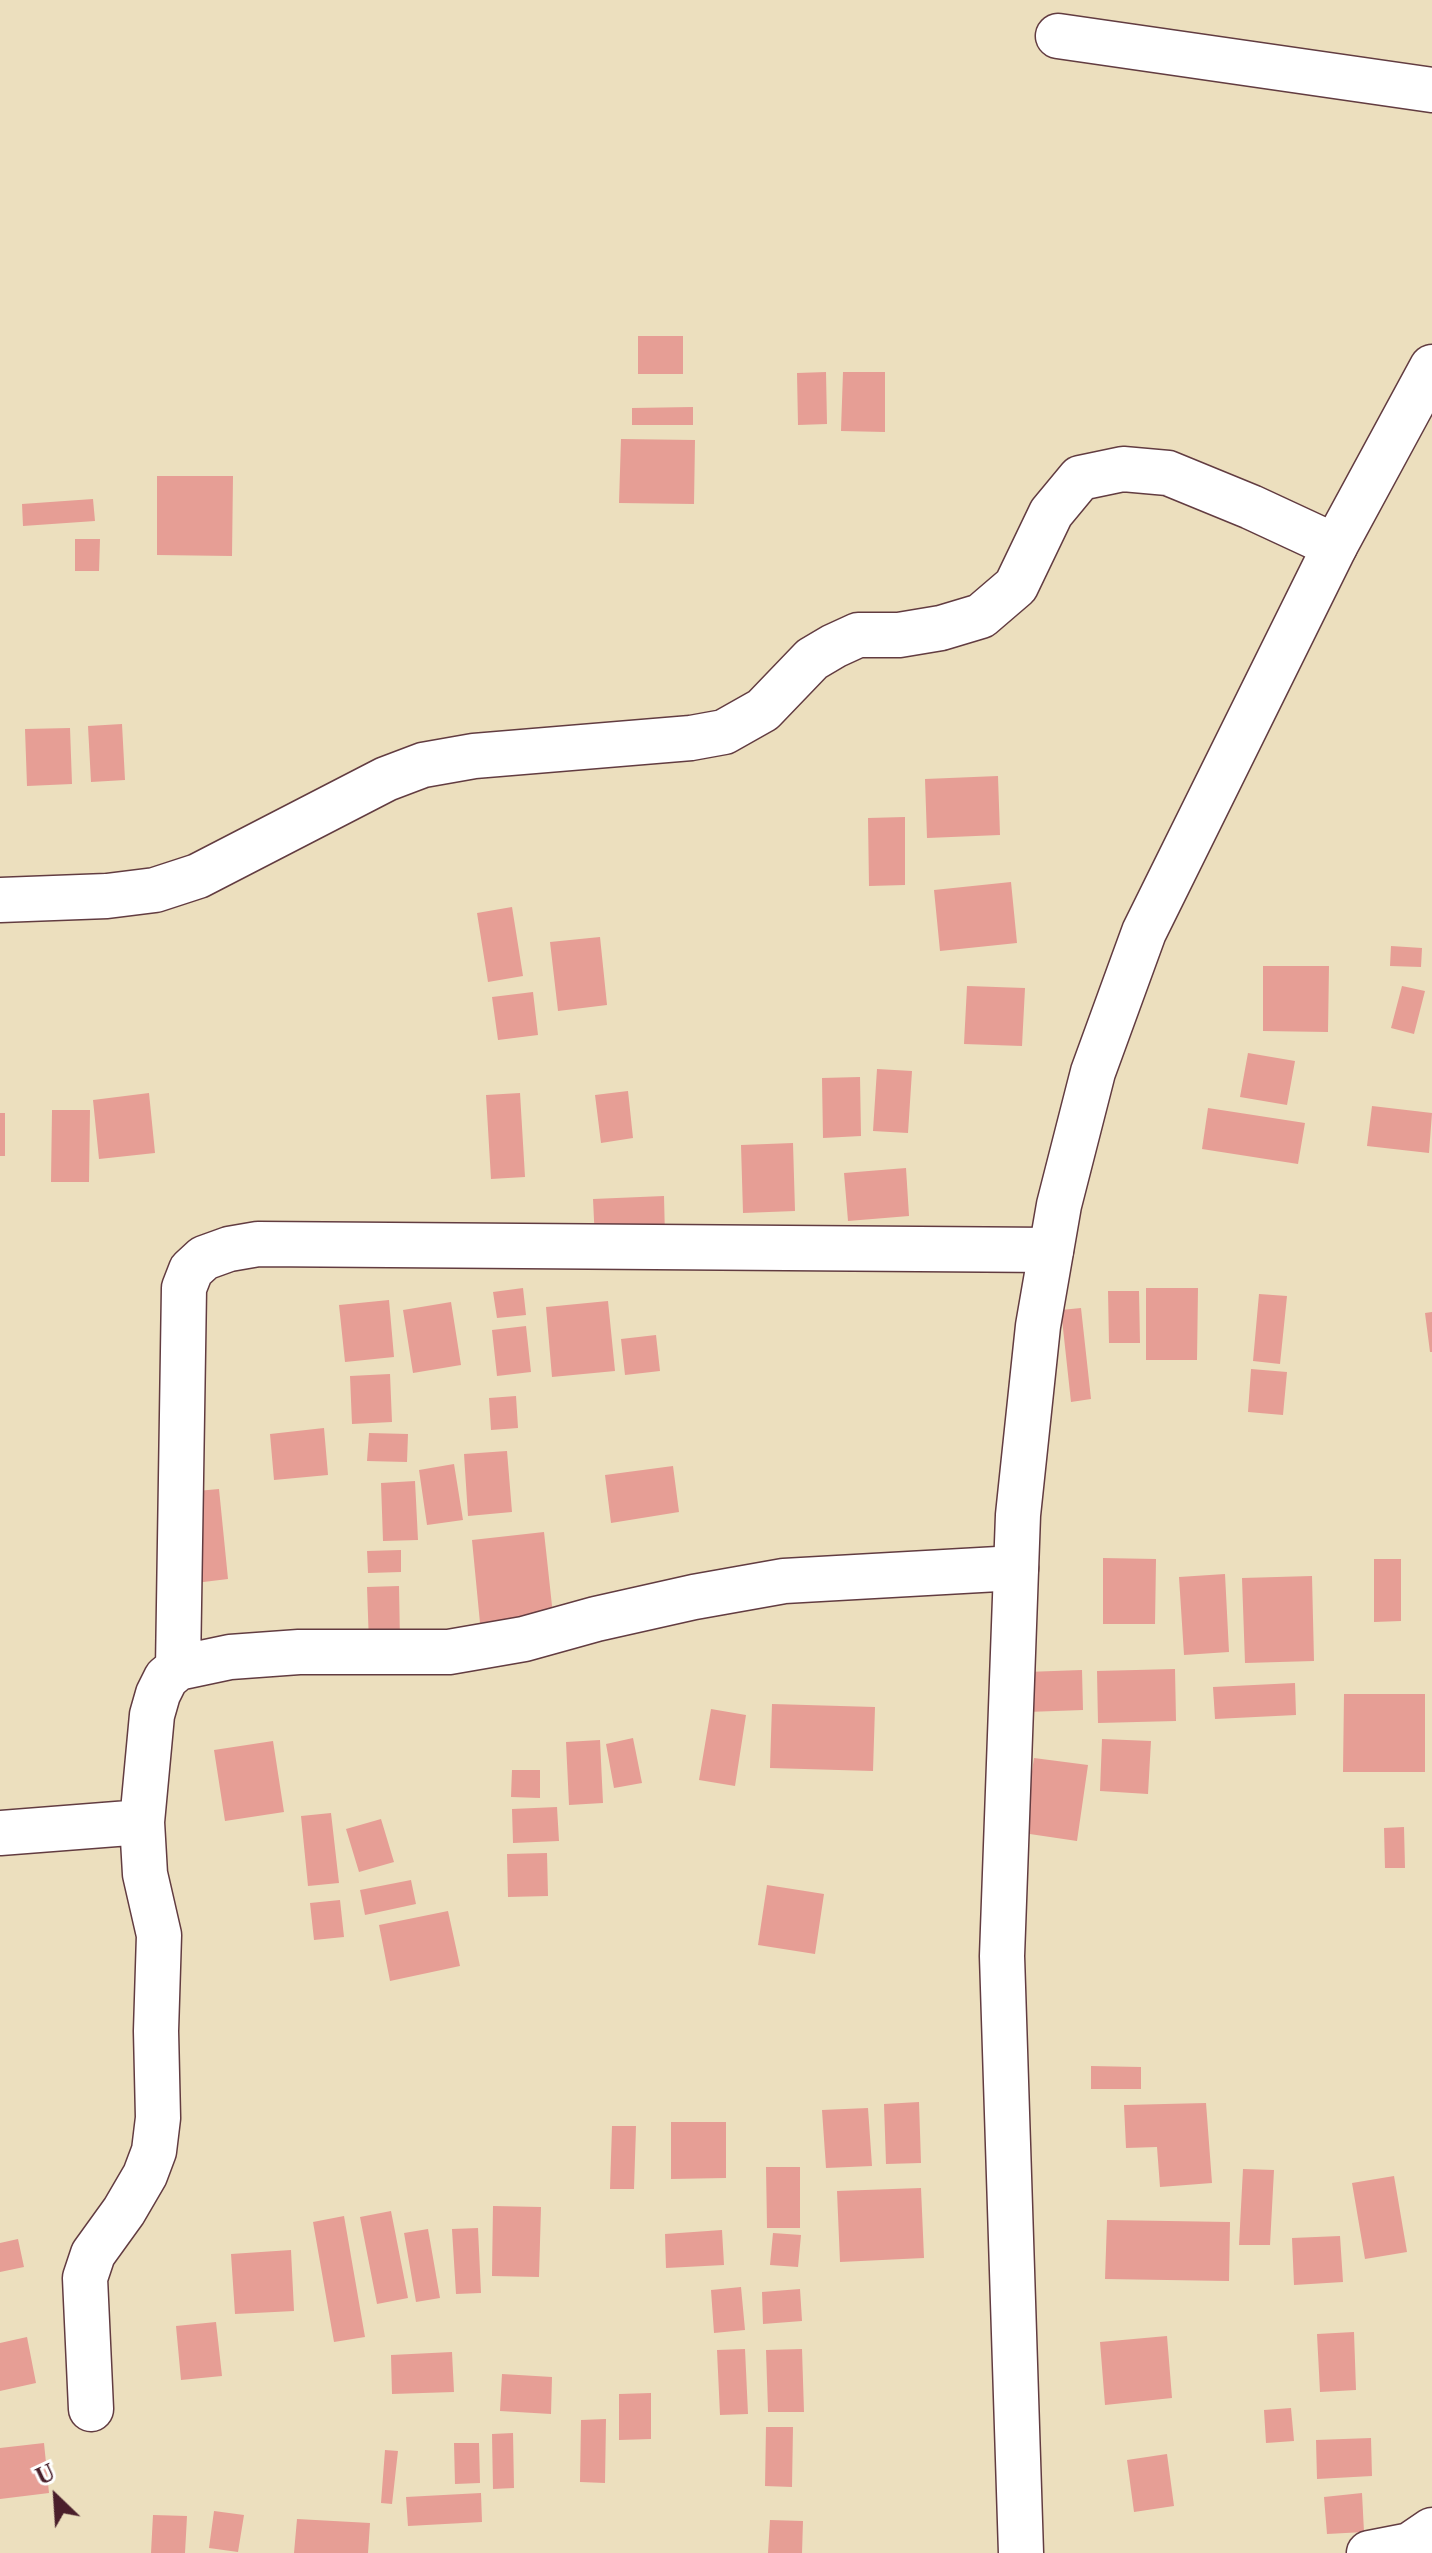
<!DOCTYPE html>
<style>
body{margin:0}
#map{position:relative;width:1432px;height:2553px;overflow:hidden;background:#ecdfbe;font-family:"Libre Caslon Text",serif}
canvas{display:block}
.north{position:absolute;left:16px;top:2457px;width:80px;height:80px;-webkit-text-stroke:6px #fff;paint-order:stroke;rotate:335deg;font-size:22px;font-weight:700;line-height:32px;text-align:center;color:#4a1f2b}
.north::after{content:'';display:block;margin:auto;width:28px;height:36px;background:#4a1f2b;clip-path:polygon(50% 0,100% 100%,50% 72%,0 100%)}
</style>
<div id="map">
<canvas width="1432" height="2553"></canvas>
<div class="north">U</div>
</div>
<script>
const c = document.querySelector('canvas').getContext('2d');
c.lineJoin = 'round';
function paint(path, color) {
  c.fillStyle = color;
  c.fill(path, 'evenodd');
}
function shape(rows) {
  const path = new Path2D();
  for (const r of rows) {
    path.moveTo(r[0], r[1]);
    for (let i = 2; i < r.length; i += 2) path.lineTo(r[i], r[i + 1]);
  }
  return path;
}
function stroke(path, color, width, dash) {
  c.strokeStyle = color;
  c.lineWidth = width;
  c.lineCap = dash ? 'butt' : 'round';
  c.setLineDash(dash || []);
  c.stroke(path);
}
paint(shape([
 [638,336,683,336,683,374,638,374],
 [826,372,827,424,798,425,797,373],
 [843,372,885,372,885,432,841,431],
 [693,407,693,425,632,425,632,408],
 [621,439,695,440,694,504,619,503],
 [157,476,233,476,232,556,157,555],
 [93,499,95,521,23,526,22,504],
 [75,539,100,539,99,571,75,571],
 [122,724,125,780,91,782,88,726],
 [70,728,72,784,27,786,25,729],
 [998,776,1000,835,927,838,925,779],
 [905,817,905,885,869,886,868,818],
 [1011,882,1017,943,940,951,934,890],
 [512,907,523,976,488,982,477,913],
 [600,937,607,1005,558,1011,550,942],
 [1391,946,1422,948,1421,967,1390,966],
 [1263,966,1329,966,1328,1032,1263,1031],
 [967,986,1025,988,1022,1046,964,1044],
 [1402,986,1425,991,1414,1034,1391,1028],
 [533,992,538,1035,498,1040,492,997],
 [1248,1053,1295,1061,1287,1105,1240,1097],
 [877,1069,912,1071,908,1133,873,1131],
 [860,1077,861,1136,823,1138,822,1078],
 [628,1091,633,1138,601,1143,595,1095],
 [149,1093,155,1153,99,1159,93,1100],
 [520,1093,525,1177,491,1179,486,1095],
 [1372,1106,1432,1113,1429,1153,1367,1146],
 [1208,1108,1305,1123,1298,1164,1202,1149],
 [52,1110,90,1110,89,1182,51,1182],
 [0,1113,5,1113,5,1156,0,1156],
 [793,1143,795,1211,743,1213,741,1145],
 [906,1168,909,1216,848,1221,844,1173],
 [664,1196,665,1237,595,1241,593,1199],
 [523,1288,526,1315,497,1318,493,1292],
 [1146,1288,1198,1288,1197,1360,1146,1360],
 [1108,1291,1139,1291,1140,1343,1109,1343],
 [1259,1294,1287,1296,1280,1364,1253,1361],
 [389,1300,394,1357,345,1362,339,1305],
 [608,1301,615,1371,552,1377,546,1307],
 [451,1302,461,1365,413,1373,403,1310],
 [1081,1308,1091,1399,1071,1402,1061,1310],
 [1432,1312,1432,1352,1430,1352,1425,1313],
 [526,1326,531,1372,497,1376,492,1330],
 [656,1335,660,1371,625,1375,621,1339],
 [1251,1369,1287,1372,1283,1415,1248,1412],
 [390,1374,392,1422,352,1424,350,1376],
 [516,1396,518,1428,491,1430,489,1398],
 [324,1428,328,1475,274,1480,270,1434],
 [369,1433,408,1434,407,1462,367,1461],
 [507,1451,512,1512,468,1516,464,1454],
 [454,1464,463,1520,427,1525,419,1470],
 [673,1466,679,1512,611,1523,605,1475],
 [415,1481,418,1540,383,1541,381,1483],
 [219,1489,228,1579,195,1583,186,1492],
 [544,1532,553,1615,480,1623,472,1540],
 [401,1550,401,1572,368,1573,367,1551],
 [1103,1558,1156,1559,1155,1624,1103,1624],
 [1374,1559,1401,1559,1401,1621,1374,1622],
 [1225,1574,1229,1652,1184,1655,1179,1577],
 [1312,1576,1314,1661,1245,1663,1242,1578],
 [399,1586,400,1642,369,1644,367,1587],
 [1175,1669,1176,1721,1098,1723,1097,1671],
 [1082,1670,1083,1710,1027,1712,1026,1672],
 [1295,1683,1296,1715,1215,1719,1213,1687],
 [1344,1694,1425,1694,1425,1772,1343,1772],
 [772,1704,875,1707,873,1771,770,1768],
 [711,1709,746,1715,735,1786,699,1780],
 [633,1738,642,1783,614,1788,606,1744],
 [1102,1739,1151,1741,1148,1794,1100,1791],
 [600,1740,603,1803,569,1805,566,1742],
 [273,1741,284,1812,225,1821,214,1750],
 [1034,1758,1088,1765,1077,1841,1023,1833],
 [512,1770,540,1770,540,1798,511,1797],
 [557,1807,559,1841,513,1843,512,1809],
 [331,1813,339,1883,308,1886,301,1816],
 [381,1819,394,1862,359,1872,346,1829],
 [1404,1827,1405,1868,1385,1868,1384,1828],
 [547,1853,548,1896,508,1897,507,1854],
 [411,1880,416,1904,365,1915,360,1890],
 [767,1885,824,1894,815,1954,758,1945],
 [340,1900,344,1937,314,1940,310,1903],
 [448,1911,460,1966,390,1981,379,1925],
 [1091,2066,1141,2067,1141,2089,1091,2089],
 [919,2102,921,2163,886,2164,884,2104],
 [1206,2103,1212,2183,1160,2187,1157,2147,1126,2148,1124,2105],
 [868,2108,872,2166,826,2168,822,2110],
 [671,2122,726,2122,726,2178,671,2179],
 [612,2126,636,2126,634,2189,610,2189],
 [766,2167,800,2167,800,2228,767,2228],
 [1243,2169,1274,2170,1270,2245,1239,2245],
 [1394,2176,1407,2252,1365,2259,1352,2183],
 [921,2188,924,2258,840,2262,837,2191],
 [493,2206,541,2207,539,2277,492,2276],
 [391,2211,408,2298,377,2304,360,2217],
 [344,2216,365,2337,334,2342,313,2222],
 [1107,2220,1230,2222,1229,2281,1105,2279],
 [478,2228,481,2293,456,2294,452,2229],
 [428,2229,440,2298,416,2302,404,2233],
 [722,2230,724,2265,666,2268,665,2234],
 [773,2233,801,2235,798,2267,770,2265],
 [1340,2236,1343,2282,1294,2285,1292,2238],
 [18,2239,24,2267,0,2272,0,2243],
 [291,2250,294,2311,235,2314,231,2254],
 [741,2287,745,2330,714,2333,711,2290],
 [800,2289,802,2321,763,2324,762,2292],
 [216,2322,222,2376,181,2380,176,2326],
 [1354,2332,1356,2390,1320,2392,1317,2334],
 [1167,2336,1172,2398,1105,2405,1100,2342],
 [27,2337,36,2383,0,2391,0,2343],
 [745,2349,748,2414,720,2415,717,2350],
 [802,2349,804,2412,768,2412,766,2350],
 [452,2352,454,2392,392,2394,391,2355],
 [502,2374,552,2377,551,2414,500,2411],
 [651,2393,651,2439,619,2440,619,2394],
 [1291,2408,1294,2441,1266,2443,1264,2410],
 [606,2419,605,2483,580,2482,581,2420],
 [766,2427,793,2427,792,2487,765,2486],
 [513,2433,514,2488,493,2489,492,2434],
 [1371,2438,1372,2476,1317,2479,1316,2440],
 [44,2443,49,2493,0,2499,0,2448],
 [454,2443,479,2443,480,2483,455,2484],
 [385,2450,398,2451,392,2504,381,2503],
 [1167,2454,1174,2506,1134,2512,1127,2460],
 [481,2493,482,2522,408,2526,406,2497],
 [1362,2493,1364,2532,1327,2534,1324,2497],
 [214,2511,244,2515,238,2552,209,2548],
 [153,2515,187,2516,185,2553,151,2553],
 [297,2519,370,2523,368,2553,294,2553],
 [770,2520,803,2521,802,2553,768,2553]
]), '#e69e95');
const minor = shape([
 [1058,36,1432,90],
 [0,900,107,896,155,890,198,876,386,779,423,765,474,756,691,738,724,732,763,710,812,659,834,646,858,635,899,635,941,628,981,616,1016,586,1051,513,1080,478,1123,469,1168,473,1251,507,1335,546],
 [178,1668,184,1288,191,1270,204,1258,229,1249,258,1244,1051,1250],
 [0,1833,142,1822],
 [91,2409,85,2278,93,2254,124,2211,145,2175,154,2151,158,2118,156,2031,159,1935,145,1874,142,1822,152,1715,158,1694,166,1678,178,1668,230,1657,299,1652,449,1652,524,1639,596,1619,694,1597,784,1581,1016,1568],
 [1369,2553,1410,2545,1432,2530]
]);
const major = shape([
 [1021,2553,1002,1956,1018,1515,1038,1326,1059,1205,1093,1072,1144,932,1335,546,1432,367]
]);
stroke(minor, '#623c41', 47);
stroke(major, '#623c41', 47);
stroke(minor, '#fff', 44);
stroke(major, '#fff', 44);
</script>
